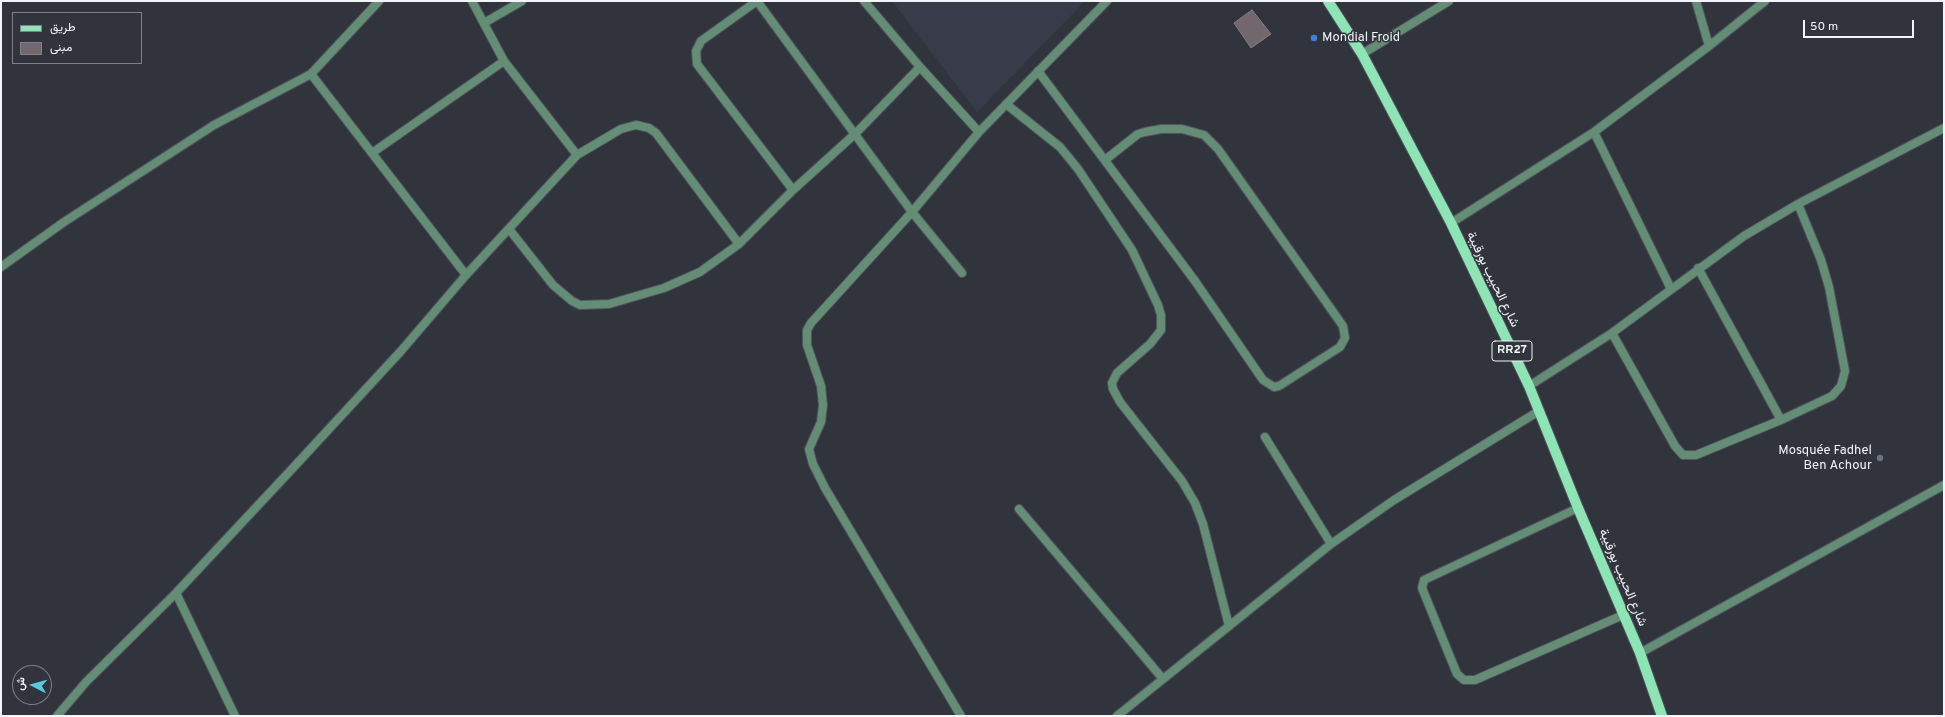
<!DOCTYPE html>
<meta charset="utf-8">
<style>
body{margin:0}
#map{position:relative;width:1945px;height:717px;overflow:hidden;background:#32343d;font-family:Overpass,Vazirmatn,sans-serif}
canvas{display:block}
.frame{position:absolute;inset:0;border:2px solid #f3f5fb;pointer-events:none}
.legend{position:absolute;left:12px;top:12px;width:130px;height:52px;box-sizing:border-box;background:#32343d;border:1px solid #7f8189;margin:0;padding:5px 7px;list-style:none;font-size:12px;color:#f3f5fb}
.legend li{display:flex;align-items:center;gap:8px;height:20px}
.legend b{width:20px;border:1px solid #7f8189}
.north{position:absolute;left:12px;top:665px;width:40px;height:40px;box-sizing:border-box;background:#32343d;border:1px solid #7f8189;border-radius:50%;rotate:276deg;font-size:11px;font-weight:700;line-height:16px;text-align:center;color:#f3f5fb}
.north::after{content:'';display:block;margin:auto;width:14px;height:18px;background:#56c9e0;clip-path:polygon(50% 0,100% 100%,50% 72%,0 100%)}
.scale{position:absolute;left:1803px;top:20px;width:111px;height:18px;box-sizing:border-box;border:2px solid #f3f5fb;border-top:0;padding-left:5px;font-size:12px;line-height:14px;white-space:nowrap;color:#f3f5fb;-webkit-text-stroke:3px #32343d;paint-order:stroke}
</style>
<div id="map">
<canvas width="1945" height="717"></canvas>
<div class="frame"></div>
<ul class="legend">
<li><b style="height:5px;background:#8de5b6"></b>طريق</li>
<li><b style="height:11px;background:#72676c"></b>مبنى</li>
</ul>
<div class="north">ش</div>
<div class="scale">50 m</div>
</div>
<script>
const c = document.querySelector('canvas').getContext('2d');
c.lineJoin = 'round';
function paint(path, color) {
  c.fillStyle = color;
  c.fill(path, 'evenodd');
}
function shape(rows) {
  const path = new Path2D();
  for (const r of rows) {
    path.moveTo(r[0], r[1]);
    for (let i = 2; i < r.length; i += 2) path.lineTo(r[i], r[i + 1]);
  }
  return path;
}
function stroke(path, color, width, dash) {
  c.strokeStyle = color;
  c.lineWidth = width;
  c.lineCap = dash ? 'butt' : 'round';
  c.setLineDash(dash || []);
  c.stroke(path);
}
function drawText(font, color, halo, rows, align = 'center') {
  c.font = font + ' Overpass,Vazirmatn,sans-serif';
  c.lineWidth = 3;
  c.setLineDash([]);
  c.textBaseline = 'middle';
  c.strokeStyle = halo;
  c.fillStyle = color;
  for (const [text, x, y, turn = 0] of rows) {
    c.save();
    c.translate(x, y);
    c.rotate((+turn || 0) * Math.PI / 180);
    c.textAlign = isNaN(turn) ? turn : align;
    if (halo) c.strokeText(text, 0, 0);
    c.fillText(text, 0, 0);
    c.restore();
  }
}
paint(shape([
 [892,1,1085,1,977,112]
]), '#383b4a');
const building = shape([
 [1252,10,1271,34,1251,48,1234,23,1252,10]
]);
paint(building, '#72676c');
stroke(building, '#887c81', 1);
const minor = shape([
 [379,1,311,74,466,275],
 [757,1,912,212,962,273],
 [757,1,701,41,696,51,697,64,793,190],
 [864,1,920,67,979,132],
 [1696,1,1709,46],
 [484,23,522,1],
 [1362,54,1449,1],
 [1038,71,1195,281,1263,380,1274,387,1279,386,1340,347,1345,338,1343,326,1218,149,1204,135,1182,129,1161,129,1145,132,1138,134,1105,160],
 [1006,104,1060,147,1078,169,1132,250,1158,305,1161,315,1161,330,1150,344,1117,373,1112,383,1113,389,1120,402,1182,481,1195,503,1203,524,1229,626],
 [1594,132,1671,289],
 [372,153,504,61],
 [577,155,621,129,636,125,649,128,656,133,739,244],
 [1451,223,1594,132,1709,46,1765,1],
 [509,229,553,285,572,301,580,305,609,304,664,288,700,272,739,244,793,190,856,133,920,67],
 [1,267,64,222,214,125,311,74],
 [1612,333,1675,446,1683,455,1696,455,1781,420,1698,268],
 [1529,386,1612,333,1744,236,1798,204,1944,128],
 [1781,420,1832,396,1841,386,1845,371,1829,287,1821,260,1798,204],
 [1265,437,1331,544],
 [1578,508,1424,580,1422,588,1457,674,1464,680,1475,680,1623,615],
 [1019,509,1163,679],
 [176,593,235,716],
 [57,716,86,682,176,593,292,469,401,351,466,275,577,155,504,61,472,1],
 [961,716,825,488,813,464,809,449,821,422,823,405,821,386,807,345,807,330,811,323,912,212,979,132,1107,1],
 [1117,716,1331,544,1394,500,1539,411]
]);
const tertiary = shape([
 [1640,653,1944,485]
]);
const primary = shape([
 [1328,1,1362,54,1451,223,1529,386,1578,508,1640,653,1662,716]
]);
stroke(minor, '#51535b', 10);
stroke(tertiary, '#51535b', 10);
stroke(primary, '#51535b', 12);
stroke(minor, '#648d76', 8);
stroke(tertiary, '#648d76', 8);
stroke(primary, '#8de5b6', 10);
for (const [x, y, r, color] of [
 [1314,38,4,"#3f7fe0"],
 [1880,458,4,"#6b7280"]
]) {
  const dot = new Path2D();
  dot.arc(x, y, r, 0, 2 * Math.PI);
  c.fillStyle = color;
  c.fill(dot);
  stroke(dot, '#32343d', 1.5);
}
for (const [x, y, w] of [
 [1512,351,40]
]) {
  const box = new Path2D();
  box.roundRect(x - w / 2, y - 10, w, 20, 3);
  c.fillStyle = '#32343d';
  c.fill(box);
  stroke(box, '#f3f5fb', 1);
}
drawText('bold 12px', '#f3f5fb', null, [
 ["RR27",1512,351]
]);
drawText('13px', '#f3f5fb', '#32343d', [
 ["Mondial Froid",1322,38],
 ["Mosquée Fadhel",1872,451,"right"],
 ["Ben Achour",1872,466,"right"]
], 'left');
drawText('13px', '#f3f5fb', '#32343d', [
 ["شارع الحبيب بورقيبة",1492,280,64],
 ["شارع الحبيب بورقيبة",1622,578,67]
]);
</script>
